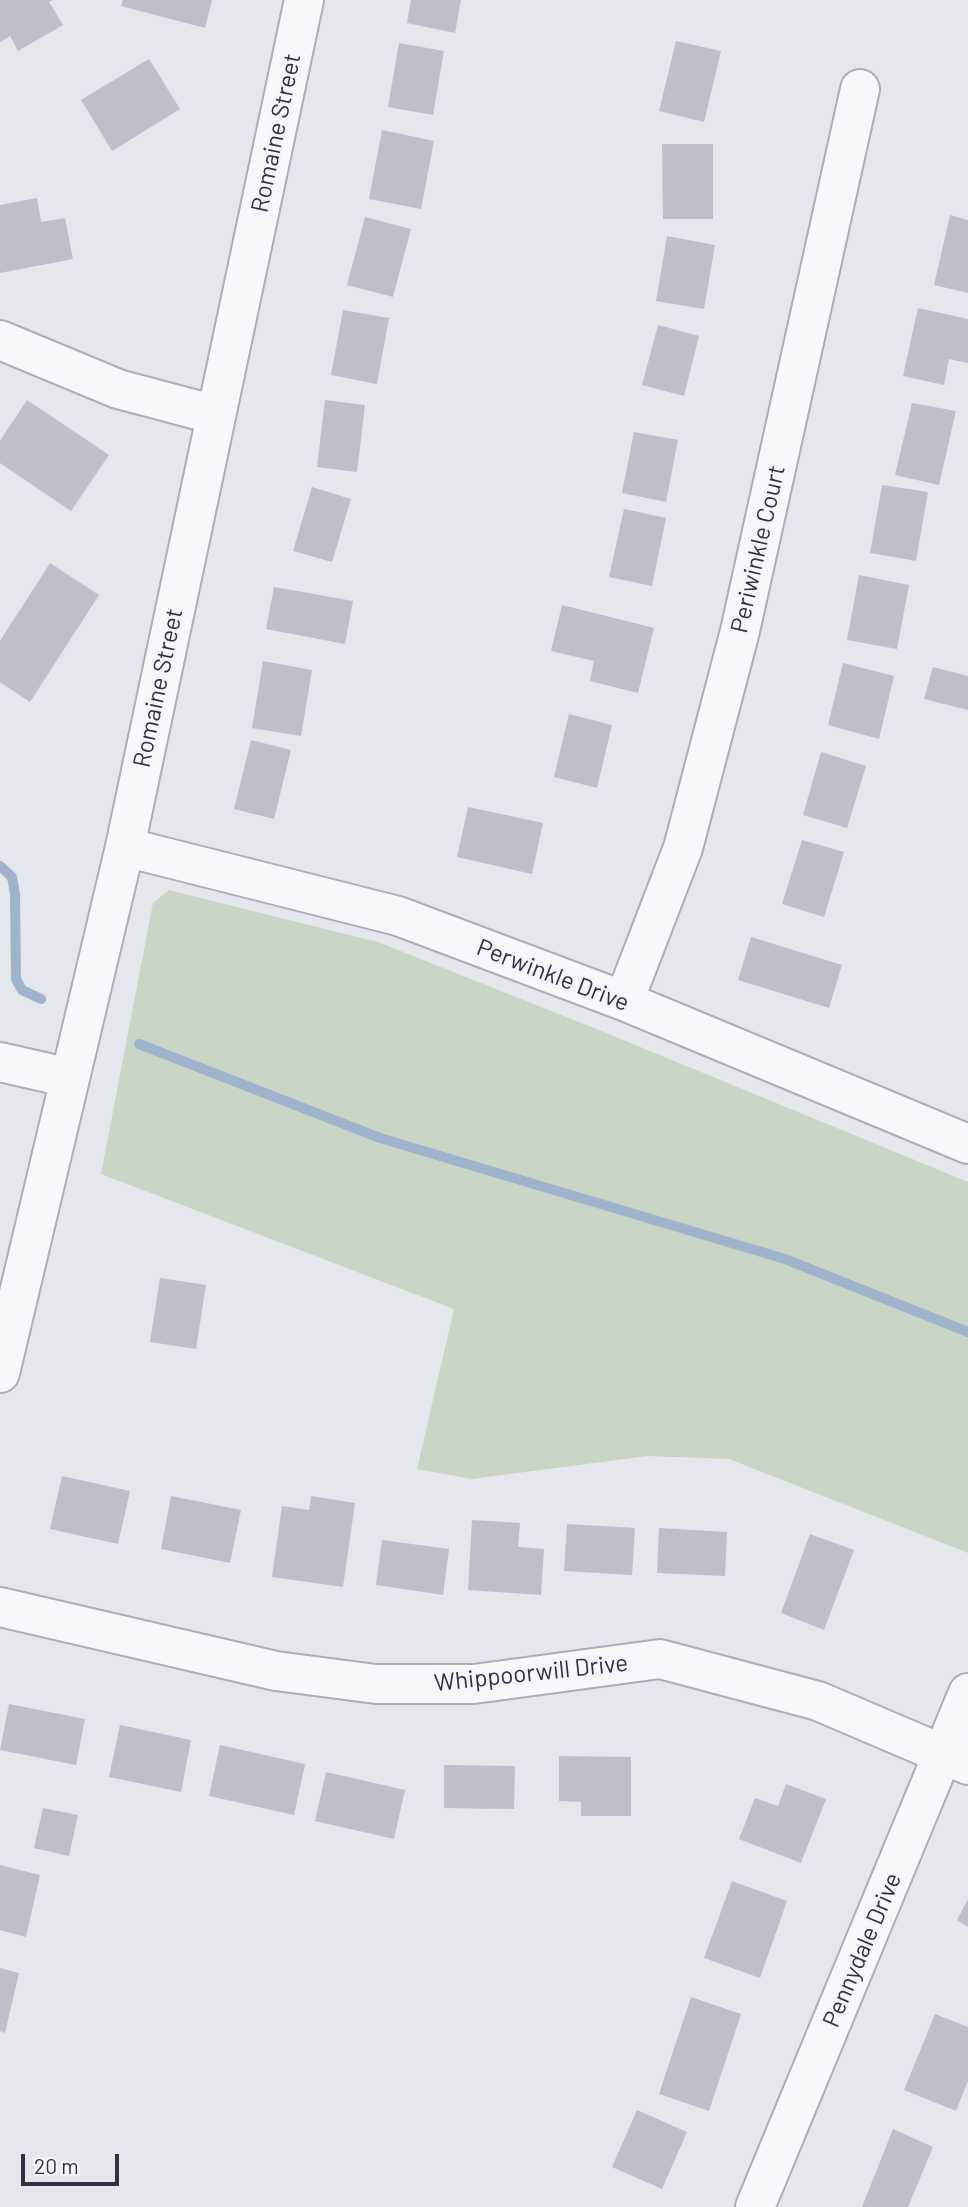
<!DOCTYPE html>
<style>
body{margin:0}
#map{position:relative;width:968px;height:2207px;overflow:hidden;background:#e4e7ec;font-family:Barlow,sans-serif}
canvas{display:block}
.scale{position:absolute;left:21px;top:2154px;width:98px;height:32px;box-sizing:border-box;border:4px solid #2b3445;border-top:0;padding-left:9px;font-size:21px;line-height:24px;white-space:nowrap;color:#2b3445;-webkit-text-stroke:5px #f4f6f9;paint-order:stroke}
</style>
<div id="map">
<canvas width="968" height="2207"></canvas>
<div class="scale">20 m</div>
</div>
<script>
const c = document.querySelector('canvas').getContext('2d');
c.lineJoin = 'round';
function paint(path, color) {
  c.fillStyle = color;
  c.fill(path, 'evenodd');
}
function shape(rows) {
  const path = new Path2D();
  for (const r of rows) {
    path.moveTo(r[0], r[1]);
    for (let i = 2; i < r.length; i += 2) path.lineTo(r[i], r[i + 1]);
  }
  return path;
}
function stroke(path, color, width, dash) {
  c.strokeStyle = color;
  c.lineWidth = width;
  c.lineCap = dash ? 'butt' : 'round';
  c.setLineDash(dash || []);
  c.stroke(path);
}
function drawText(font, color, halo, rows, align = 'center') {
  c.font = font + ' Barlow,sans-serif';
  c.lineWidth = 6;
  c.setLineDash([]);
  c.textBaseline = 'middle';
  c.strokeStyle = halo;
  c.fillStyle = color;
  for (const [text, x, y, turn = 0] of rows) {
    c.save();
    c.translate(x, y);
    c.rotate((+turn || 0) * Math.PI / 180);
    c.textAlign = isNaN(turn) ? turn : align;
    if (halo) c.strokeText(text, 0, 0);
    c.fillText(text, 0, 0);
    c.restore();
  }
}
paint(shape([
 [169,890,378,942,594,1028,968,1182,968,1553,729,1459,647,1456,472,1479,417,1469,454,1309,101,1174,153,903]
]), '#c9d6c5');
stroke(shape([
 [0,866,12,877,15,894,16,979,22,990,41,999],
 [139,1044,380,1138,785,1259,968,1332]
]), '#9fb4cc', 10);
paint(shape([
 [0,0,53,0,49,2,63,25,18,51,10,36,0,42],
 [123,0,212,0,205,28,121,6],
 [411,0,461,0,455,33,407,23],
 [676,41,721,51,704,122,659,111],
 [399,43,444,51,433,115,388,107],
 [149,59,180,109,112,151,81,100],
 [382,130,434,141,421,209,369,199],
 [662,144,713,144,713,219,663,219],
 [37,198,41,222,65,218,73,259,0,273,0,205],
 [950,215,968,220,968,293,934,285],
 [365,217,411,229,393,297,347,285],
 [667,236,715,245,704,309,656,301],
 [918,308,968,319,968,363,949,359,944,385,903,376],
 [343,310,389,318,377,384,331,375],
 [658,325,699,336,684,396,642,385],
 [27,400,109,455,71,511,0,463,0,441],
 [325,400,365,405,357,472,317,467],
 [912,403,956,411,939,485,895,475],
 [634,432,678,440,666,502,622,493],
 [882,485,928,492,916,561,870,553],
 [312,487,351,499,332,562,293,551],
 [624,509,666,518,652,586,609,577],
 [50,563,99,595,30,702,0,682,0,641],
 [859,575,909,585,897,649,847,640],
 [274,587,353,601,345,644,266,629],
 [562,605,654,628,638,693,590,681,594,661,551,651],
 [263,661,312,670,301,736,252,728],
 [843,663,894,676,879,739,828,725],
 [933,667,968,676,968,710,924,699],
 [569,714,612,725,597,788,554,777],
 [251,740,291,750,274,819,234,809],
 [821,752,866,766,847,828,803,815],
 [468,807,543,823,532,874,457,857],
 [802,840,844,852,824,917,782,904],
 [751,937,842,965,829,1008,738,980],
 [160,1278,206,1285,196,1349,150,1342],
 [62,1476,130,1491,118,1544,50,1529],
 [171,1496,241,1510,230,1563,161,1549],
 [311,1496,355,1503,343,1587,272,1577,282,1506,309,1510],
 [472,1520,520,1523,518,1547,544,1549,541,1595,468,1590],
 [567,1524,635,1528,632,1575,564,1571],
 [659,1528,727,1532,725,1576,657,1573],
 [810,1534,854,1550,824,1630,781,1613],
 [382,1540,449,1549,443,1595,376,1585],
 [9,1704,85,1719,76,1765,0,1750],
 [120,1725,191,1740,181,1792,109,1777],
 [220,1745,305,1764,294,1815,209,1796],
 [559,1756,631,1757,631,1816,581,1816,581,1802,559,1801],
 [444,1765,515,1766,514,1809,444,1808],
 [326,1772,405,1790,394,1839,315,1821],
 [786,1784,826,1799,801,1863,739,1839,755,1798,778,1806],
 [43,1808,78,1815,69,1856,34,1848],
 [0,1865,40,1875,26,1937,0,1930],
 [732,1881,787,1901,760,1978,704,1958],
 [968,1899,968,1927,957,1920],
 [0,1968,19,1973,5,2033,0,2031],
 [691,1997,741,2014,709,2111,659,2094],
 [935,2014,968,2027,968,2081,956,2111,904,2090],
 [637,2110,687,2132,662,2189,612,2167],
 [893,2129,933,2147,908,2207,862,2207]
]), '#bbc0ca');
const minor = shape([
 [0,340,118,389,216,415],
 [125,847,398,916,624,1001,968,1144],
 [624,1001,683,848,740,631,860,89],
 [0,1062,70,1078],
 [0,1373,125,847,304,0],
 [0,1607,276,1671,376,1684,474,1684,660,1659,818,1701,968,1765],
 [755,2207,968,1693]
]);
stroke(minor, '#a9aeb7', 42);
stroke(minor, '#f7f8fa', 38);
drawText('24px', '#2b3445', '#f4f6f9', [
 ["Romaine Street",276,133,-78],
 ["Periwinkle Court",758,549,-77],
 ["Romaine Street",158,688,-78],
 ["Perwinkle Drive",553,975,21],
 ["Whippoorwill Drive",531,1673,-6],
 ["Pennydale Drive",862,1950,-67]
]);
</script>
